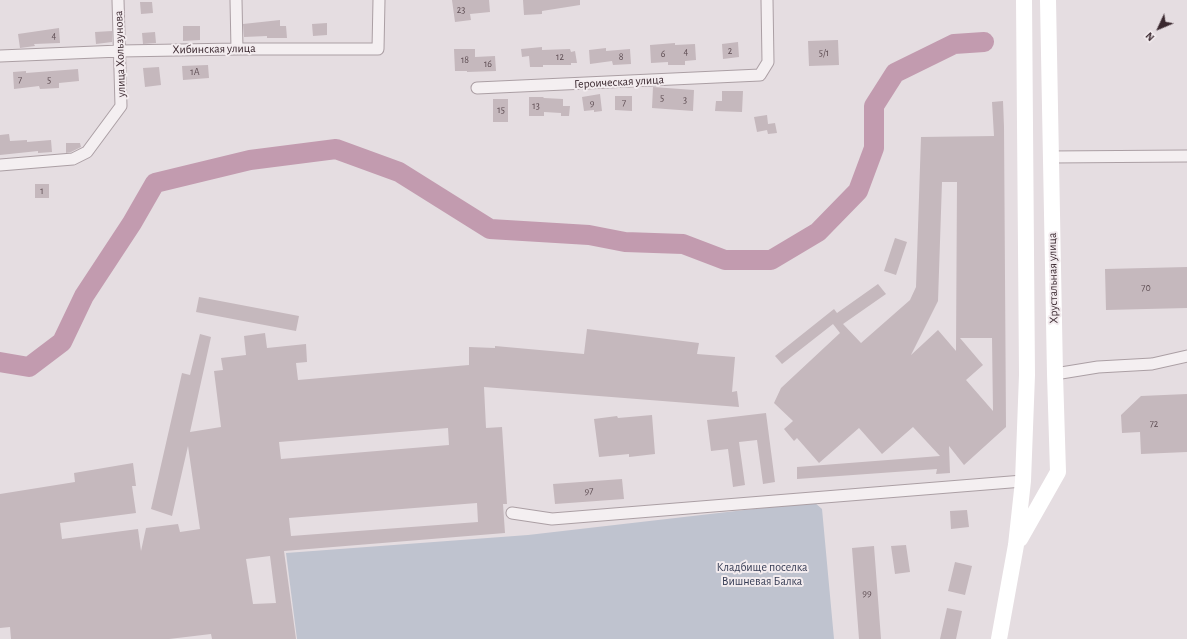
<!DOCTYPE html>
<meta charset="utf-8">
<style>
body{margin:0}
#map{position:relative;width:1187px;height:639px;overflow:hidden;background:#e5dde1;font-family:"Alegreya Sans",sans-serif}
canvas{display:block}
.north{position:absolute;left:1139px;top:8px;width:40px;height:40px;-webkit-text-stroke:3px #f3ecef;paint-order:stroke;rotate:226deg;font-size:11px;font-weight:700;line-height:16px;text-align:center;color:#3a282f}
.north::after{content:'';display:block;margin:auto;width:14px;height:18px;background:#3a282f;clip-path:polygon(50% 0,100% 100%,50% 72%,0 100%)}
</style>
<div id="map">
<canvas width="1187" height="639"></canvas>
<div class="north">N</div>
</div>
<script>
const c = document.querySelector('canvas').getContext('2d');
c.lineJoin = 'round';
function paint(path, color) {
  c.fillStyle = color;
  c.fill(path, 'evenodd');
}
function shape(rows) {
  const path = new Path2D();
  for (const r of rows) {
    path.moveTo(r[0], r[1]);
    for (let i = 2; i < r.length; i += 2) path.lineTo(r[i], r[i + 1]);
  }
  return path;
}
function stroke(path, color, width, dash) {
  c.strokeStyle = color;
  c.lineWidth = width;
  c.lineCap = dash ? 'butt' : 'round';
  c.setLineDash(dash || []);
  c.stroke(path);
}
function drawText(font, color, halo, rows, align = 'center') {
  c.font = font + ' "Alegreya Sans",sans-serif';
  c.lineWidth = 4;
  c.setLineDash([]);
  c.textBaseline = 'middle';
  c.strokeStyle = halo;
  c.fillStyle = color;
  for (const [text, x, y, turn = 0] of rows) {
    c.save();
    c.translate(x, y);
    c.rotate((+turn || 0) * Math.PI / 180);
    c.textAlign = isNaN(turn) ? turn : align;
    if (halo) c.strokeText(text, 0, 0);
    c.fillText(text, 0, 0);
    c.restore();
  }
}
paint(shape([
 [814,502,822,509,834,639,297,639,286,553,528,535]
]), '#bfc3cf');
stroke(shape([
 [0,362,29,367,62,342,84,296,132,223,155,183,250,160,336,149,399,172,490,229,589,235,625,242,683,244,725,260,771,260,818,232,858,191,874,148,874,106,895,73,954,44,984,42]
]), '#c29baf', 20);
paint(shape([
 [452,0,489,0,490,12,470,14,471,20,455,22],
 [523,0,580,0,580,5,542,11,542,14,524,15],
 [140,2,152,2,153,13,141,14],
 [280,20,280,26,286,26,287,38,267,38,267,36,244,37,243,24],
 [327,23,327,35,313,36,312,24],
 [183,26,200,26,200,40,183,41],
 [59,28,60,43,34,44,35,46,20,48,18,34],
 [112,31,112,42,96,44,95,32],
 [155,32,156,43,143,44,142,33],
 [838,40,839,65,809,66,808,41],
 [738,42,739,57,723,59,722,44],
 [675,43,675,45,695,44,696,60,685,61,685,65,668,65,668,62,651,63,650,45],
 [542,47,542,50,570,49,571,52,575,51,577,63,571,63,571,65,543,65,543,67,530,67,529,56,522,57,521,49],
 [606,48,606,51,630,49,631,64,613,65,612,61,590,64,589,50],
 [454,49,475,49,475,57,495,56,496,71,467,72,467,71,455,71],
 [208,65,209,78,183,80,182,66],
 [159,67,161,85,145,87,143,68],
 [78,69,79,81,59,83,59,88,40,89,39,86,14,89,13,72,26,71,26,73],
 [653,87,694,90,693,111,652,108],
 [722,91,743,91,742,112,715,111,716,101,722,101],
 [600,94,602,111,594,112,594,110,584,111,582,97],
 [615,96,632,96,632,111,615,110],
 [529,97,543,97,544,98,563,99,563,106,570,106,569,116,561,116,561,113,544,112,544,116,529,116],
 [493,99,508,99,508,122,493,122],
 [1003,101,1004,127,1006,427,964,465,949,446,950,473,936,474,937,469,797,479,797,467,940,456,913,427,882,454,859,428,819,463,797,438,794,441,784,429,793,421,774,403,781,388,840,333,833,324,782,364,775,356,834,309,837,313,878,284,886,294,843,324,861,343,910,300,916,287,921,137,994,136,992,102],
 [942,182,957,182,956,351,938,330,911,355,938,301],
 [960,338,992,338,993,411,966,380,983,365],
 [767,115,768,124,775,123,777,133,768,134,767,130,757,132,754,117],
 [9,134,10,141,27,140,27,142,51,140,52,152,38,153,38,151,0,155,0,135],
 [66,143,80,143,81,147,71,152,66,153],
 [35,184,49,184,49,198,35,198],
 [895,238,907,242,896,275,884,271],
 [1187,267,1187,308,1106,310,1105,269],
 [199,297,299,316,296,331,196,312],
 [587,329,699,343,697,354,735,357,732,392,737,391,739,407,484,387,486,428,502,427,507,504,503,504,505,533,284,551,296,639,212,639,211,634,169,639,11,639,10,627,0,628,0,494,75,482,74,473,133,463,136,486,132,486,136,513,60,523,62,539,138,529,141,551,146,528,178,524,180,532,200,529,188,446,172,516,151,509,182,373,190,375,200,334,211,337,190,432,221,427,214,371,223,370,221,358,246,355,244,336,265,333,267,348,306,344,307,362,296,363,298,380,469,365,469,347,495,348,495,346,584,354],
 [448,428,449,445,281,459,279,442],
 [477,503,478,522,291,536,289,518],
 [270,556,276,603,253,604,246,559],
 [1187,394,1187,452,1141,454,1140,432,1122,433,1121,415,1141,396],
 [766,413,775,482,763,484,757,440,739,442,745,485,733,487,728,449,711,451,707,420],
 [652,415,655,454,629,457,629,454,599,457,594,419,617,416,618,418],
 [622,479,624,499,555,504,553,484],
 [967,510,969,527,951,529,950,511],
 [906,545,910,572,895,574,891,546],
 [874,546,881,639,859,639,852,548],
 [955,562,972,566,965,595,948,591],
 [947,608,962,611,956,639,940,639]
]), '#c5b8bd');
const street = shape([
 [236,0,237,49],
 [0,56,120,51,237,49,378,49,379,0],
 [477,88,760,75,768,62,767,0],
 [1051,157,1187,156],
 [0,165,73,159,87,152,121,106,118,0],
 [1055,374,1098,367,1152,364,1187,356],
 [512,513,552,519,1023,481]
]);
stroke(street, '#ab9fa4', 13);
stroke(street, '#f4eff1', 11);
stroke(shape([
 [1020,539,1058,472,1055,374,1048,0],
 [999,639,1016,545,1023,481,1027,375,1024,0]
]), '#fff', 16);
drawText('10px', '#5d4c52', null, [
 ["23",461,10],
 ["4",54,36],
 ["2",730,51],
 ["4",686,52],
 ["5/1",824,53],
 ["6",663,54],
 ["12",560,57],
 ["8",621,57],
 ["18",465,60],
 ["16",488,64],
 ["1А",195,72],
 ["7",20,80],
 ["5",49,80],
 ["5",662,98],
 ["3",685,100],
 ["9",592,103],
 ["7",624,103],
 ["13",536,106],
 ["15",501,110],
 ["1",42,191],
 ["70",1146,288],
 ["72",1154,424],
 ["97",589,491],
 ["99",867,593]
]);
drawText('12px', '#3a282f', '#f3ecef', [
 ["Хибинская улица",214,49,-1],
 ["улица Хользунова",120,54,-92],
 ["Героическая улица",619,82,-3],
 ["Хрустальная улица",1053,278,-91]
]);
drawText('12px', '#373d55', '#f3ecef', [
 ["Кладбище поселка",762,567],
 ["Вишневая Балка",762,581]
]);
</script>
